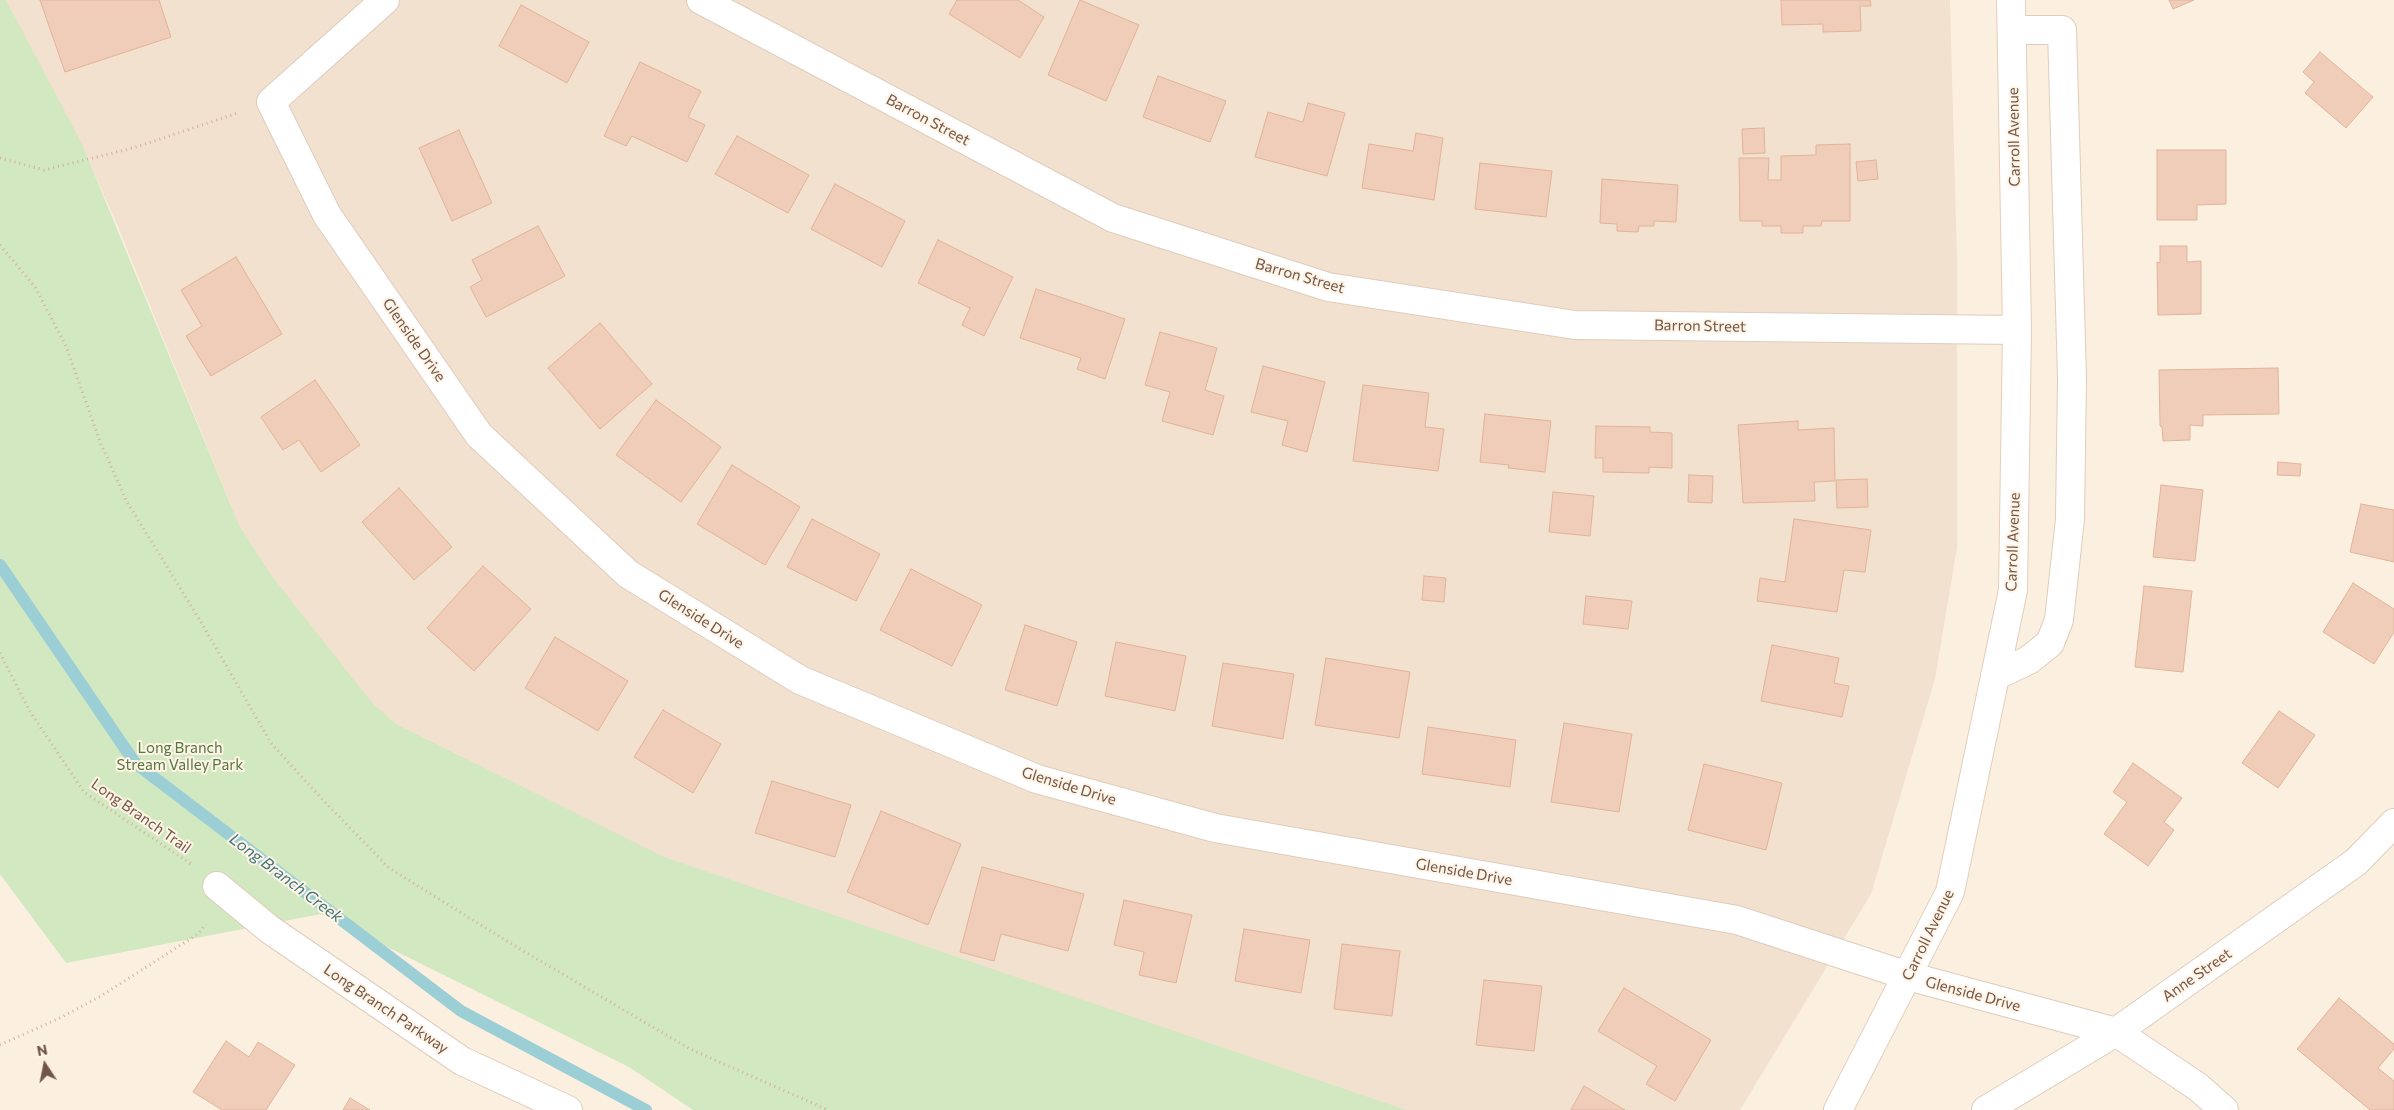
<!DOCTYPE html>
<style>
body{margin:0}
#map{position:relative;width:2394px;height:1110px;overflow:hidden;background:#fbf0e0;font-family:Commissioner,sans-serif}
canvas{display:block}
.north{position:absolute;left:20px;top:1040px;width:50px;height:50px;-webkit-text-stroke:4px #fff4e6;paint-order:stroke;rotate:349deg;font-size:14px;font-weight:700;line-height:20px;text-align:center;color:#715648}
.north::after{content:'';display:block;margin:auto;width:18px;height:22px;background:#715648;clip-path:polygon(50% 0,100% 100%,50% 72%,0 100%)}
</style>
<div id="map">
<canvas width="2394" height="1110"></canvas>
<div class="north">N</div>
</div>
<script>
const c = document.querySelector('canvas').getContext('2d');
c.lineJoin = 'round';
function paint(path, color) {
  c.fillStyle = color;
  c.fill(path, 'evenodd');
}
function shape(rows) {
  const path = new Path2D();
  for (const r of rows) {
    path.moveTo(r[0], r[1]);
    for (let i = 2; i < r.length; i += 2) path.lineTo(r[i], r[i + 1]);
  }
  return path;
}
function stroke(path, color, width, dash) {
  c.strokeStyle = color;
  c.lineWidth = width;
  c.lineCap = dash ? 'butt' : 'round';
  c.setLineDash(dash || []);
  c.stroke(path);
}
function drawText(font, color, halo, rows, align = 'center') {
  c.font = font + ' Commissioner,sans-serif';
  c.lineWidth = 4;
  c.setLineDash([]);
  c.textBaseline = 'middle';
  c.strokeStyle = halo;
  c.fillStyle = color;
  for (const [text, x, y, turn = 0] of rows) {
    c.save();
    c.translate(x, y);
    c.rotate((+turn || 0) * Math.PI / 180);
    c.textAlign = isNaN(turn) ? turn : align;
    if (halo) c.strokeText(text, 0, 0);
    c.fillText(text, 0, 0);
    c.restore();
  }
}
paint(shape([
 [1,0,1950,0,1957,260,1957,548,1935,679,1871,894,1740,1110,1194,1110,797,948,385,719,297,618,241,530,118,227,84,150]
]), '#f3e1cf');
paint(shape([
 [0,0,6,0,82,144,239,525,270,574,373,704,396,724,664,857,1406,1110,693,1110,629,1067,321,914,66,963,0,874]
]), '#d1e8c0');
stroke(shape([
 [0,565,135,763,461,1011,646,1110]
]), '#9cced5', 12);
const building = shape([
 [40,0,159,0,171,37,65,72,40,0],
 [957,0,1018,0,1044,17,1020,58,949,14,957,0],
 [1080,0,1139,25,1106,101,1048,75,1080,0],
 [1781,0,1870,0,1871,6,1860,6,1861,31,1823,32,1823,24,1782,25,1781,0],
 [2169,0,2194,0,2173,9,2169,0],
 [521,5,589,42,567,83,499,46,521,5],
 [2320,52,2373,97,2346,128,2305,93,2314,82,2303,72,2320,52],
 [640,62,701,91,688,117,705,125,687,162,632,136,626,146,604,136,640,62],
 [1158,76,1226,101,1210,142,1143,117,1158,76],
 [1308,103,1345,113,1327,176,1255,157,1268,112,1303,122,1308,103],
 [1764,128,1765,153,1743,154,1742,129,1764,128],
 [459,130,492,203,452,221,419,148,459,130],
 [1416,133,1443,138,1434,200,1362,188,1369,144,1413,151,1416,133],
 [737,136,809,175,788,213,715,174,737,136],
 [1850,144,1850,221,1822,221,1821,226,1803,226,1803,233,1781,233,1781,226,1762,226,1762,221,1740,221,1739,158,1769,158,1768,180,1781,180,1781,156,1816,155,1816,145,1850,144],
 [2157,150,2226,150,2226,204,2197,205,2197,220,2157,220,2157,150],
 [1876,160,1878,179,1858,181,1856,162,1876,160],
 [1480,163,1552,171,1546,217,1475,209,1480,163],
 [1602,179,1678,185,1676,222,1654,221,1654,226,1639,226,1638,232,1617,231,1617,224,1600,223,1602,179],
 [835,184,905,221,882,267,811,229,835,184],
 [538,226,565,276,486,317,470,287,482,280,472,260,538,226],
 [938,240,1013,277,984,336,962,325,970,308,918,283,938,240],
 [2160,246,2187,246,2187,262,2201,261,2201,314,2158,315,2157,262,2160,263,2160,246],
 [236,257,282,334,211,376,186,336,202,326,181,290,236,257],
 [1036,289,1125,319,1105,379,1077,369,1081,358,1020,338,1036,289],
 [600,323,652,384,600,429,548,368,600,323],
 [1160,332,1217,348,1205,390,1224,396,1213,435,1162,421,1170,392,1145,385,1160,332],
 [1263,366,1325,382,1307,452,1282,445,1288,421,1251,412,1263,366],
 [2278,368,2279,414,2203,415,2203,426,2190,425,2190,440,2163,441,2162,427,2160,426,2159,370,2278,368],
 [315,380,360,445,321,472,299,440,283,450,261,417,315,380],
 [1363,385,1429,393,1425,427,1444,429,1438,471,1353,461,1363,385],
 [656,400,721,447,681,502,616,455,656,400],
 [1485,414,1551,421,1545,472,1508,468,1509,465,1480,462,1485,414],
 [1798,421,1798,430,1834,428,1835,481,1814,482,1815,501,1743,503,1738,425,1798,421],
 [1596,426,1650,427,1650,432,1672,433,1672,468,1649,467,1649,473,1603,472,1603,458,1595,458,1596,426],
 [2278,462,2301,464,2300,476,2277,475,2278,462],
 [732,465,800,507,765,565,697,524,732,465],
 [1689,475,1713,476,1712,503,1688,502,1689,475],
 [1867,479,1868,507,1837,508,1836,480,1867,479],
 [2161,485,2203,490,2195,561,2153,557,2161,485],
 [399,488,452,547,414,580,362,522,399,488],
 [1553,492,1594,496,1590,536,1549,532,1553,492],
 [2361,504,2394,510,2394,562,2350,552,2361,504],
 [812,519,880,554,856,601,787,567,812,519],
 [1794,519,1871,530,1865,572,1844,570,1837,612,1757,601,1760,578,1785,582,1794,519],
 [483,566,531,609,474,671,427,628,483,566],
 [911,569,982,605,952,666,880,630,911,569],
 [1424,576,1446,578,1444,602,1422,600,1424,576],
 [2353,583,2394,609,2394,632,2374,664,2323,632,2353,583],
 [2144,586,2192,591,2183,672,2135,667,2144,586],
 [1586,596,1632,601,1628,629,1583,624,1586,596],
 [1025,625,1077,642,1057,706,1005,690,1025,625],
 [555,637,628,681,598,731,525,688,555,637],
 [1116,642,1186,656,1175,711,1105,696,1116,642],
 [1772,645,1839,658,1834,683,1849,686,1842,717,1761,701,1772,645],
 [1326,658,1410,672,1399,738,1315,725,1326,658],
 [1223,663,1294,674,1283,739,1212,726,1223,663],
 [663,710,721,744,693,793,634,757,663,710],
 [2279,711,2315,735,2278,788,2242,763,2279,711],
 [1564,723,1632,734,1619,812,1551,802,1564,723],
 [1428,727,1516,740,1510,787,1422,774,1428,727],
 [2133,763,2182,798,2164,822,2174,830,2148,866,2104,834,2127,802,2113,792,2133,763],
 [1704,764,1782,783,1766,850,1688,830,1704,764],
 [772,781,851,805,835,857,755,833,772,781],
 [881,811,961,844,928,925,847,892,881,811],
 [982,867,1084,894,1068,951,1001,934,994,961,960,952,982,867],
 [1124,900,1192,915,1176,983,1139,975,1144,952,1114,945,1124,900],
 [1244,929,1310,940,1301,993,1235,981,1244,929],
 [1342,944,1400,951,1392,1016,1334,1009,1342,944],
 [1484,980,1542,986,1534,1051,1476,1045,1484,980],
 [1624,988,1711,1040,1675,1101,1646,1084,1657,1066,1598,1031,1624,988],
 [2339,998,2394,1044,2394,1049,2378,1068,2394,1081,2394,1110,2370,1110,2297,1049,2339,998],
 [226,1041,249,1057,258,1042,295,1065,266,1110,222,1110,193,1092,226,1041],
 [1584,1086,1625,1110,1571,1110,1584,1086],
 [350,1098,370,1110,343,1110,350,1098]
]);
paint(building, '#f0cdb9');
stroke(building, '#e2b399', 1);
const minor = shape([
 [385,0,271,102,327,215,479,435,628,574,800,680,1037,779,1215,828,1737,920,1908,976,2116,1032,2198,1087,2224,1110],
 [701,0,1113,218,1328,287,1575,325,2017,330],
 [1995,676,2029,660,2050,643,2059,620,2070,519,2072,378,2062,30,2012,30],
 [217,886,269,929,462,1061,568,1110],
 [1986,1110,2116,1032,2356,862,2394,823]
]);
const secondary = shape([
 [1838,1110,1950,892,2013,590,2017,330,2011,0]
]);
stroke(minor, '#dfccbd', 30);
stroke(secondary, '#e4cdbb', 30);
stroke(shape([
 [0,158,44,170,133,148,238,113],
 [0,245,35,287,66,346,101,444,127,502,198,617,271,743,322,799,389,868,510,943,690,1049,828,1110],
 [0,653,29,710,84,792,191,864],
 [0,1045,60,1018,101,996,198,934,206,924]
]), '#d4b09c', 3, [1, 4]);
stroke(minor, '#fff', 28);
stroke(secondary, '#fff', 28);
drawText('15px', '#715648', '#fff4e6', [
 ["Barron Street",928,120,28],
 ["Carroll Avenue",2014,137,-91],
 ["Barron Street",1300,276,16],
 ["Barron Street",1700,326,1],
 ["Glenside Drive",414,340,55],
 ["Carroll Avenue",2013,542,-88],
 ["Glenside Drive",701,619,32],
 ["Glenside Drive",1069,786,17],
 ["Long Branch Trail",141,816,35],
 ["Glenside Drive",1464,872,10],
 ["Carroll Avenue",1928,935,-64],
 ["Anne Street",2197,975,-35],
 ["Glenside Drive",1973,994,15],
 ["Long Branch Parkway",386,1009,34]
]);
drawText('15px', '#537841', '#fff4e6', [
 ["Long Branch",180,748],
 ["Stream Valley Park",180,765]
]);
drawText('italic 16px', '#40767e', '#fff4e6', [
 ["Long Branch Creek",286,878,37]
]);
</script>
